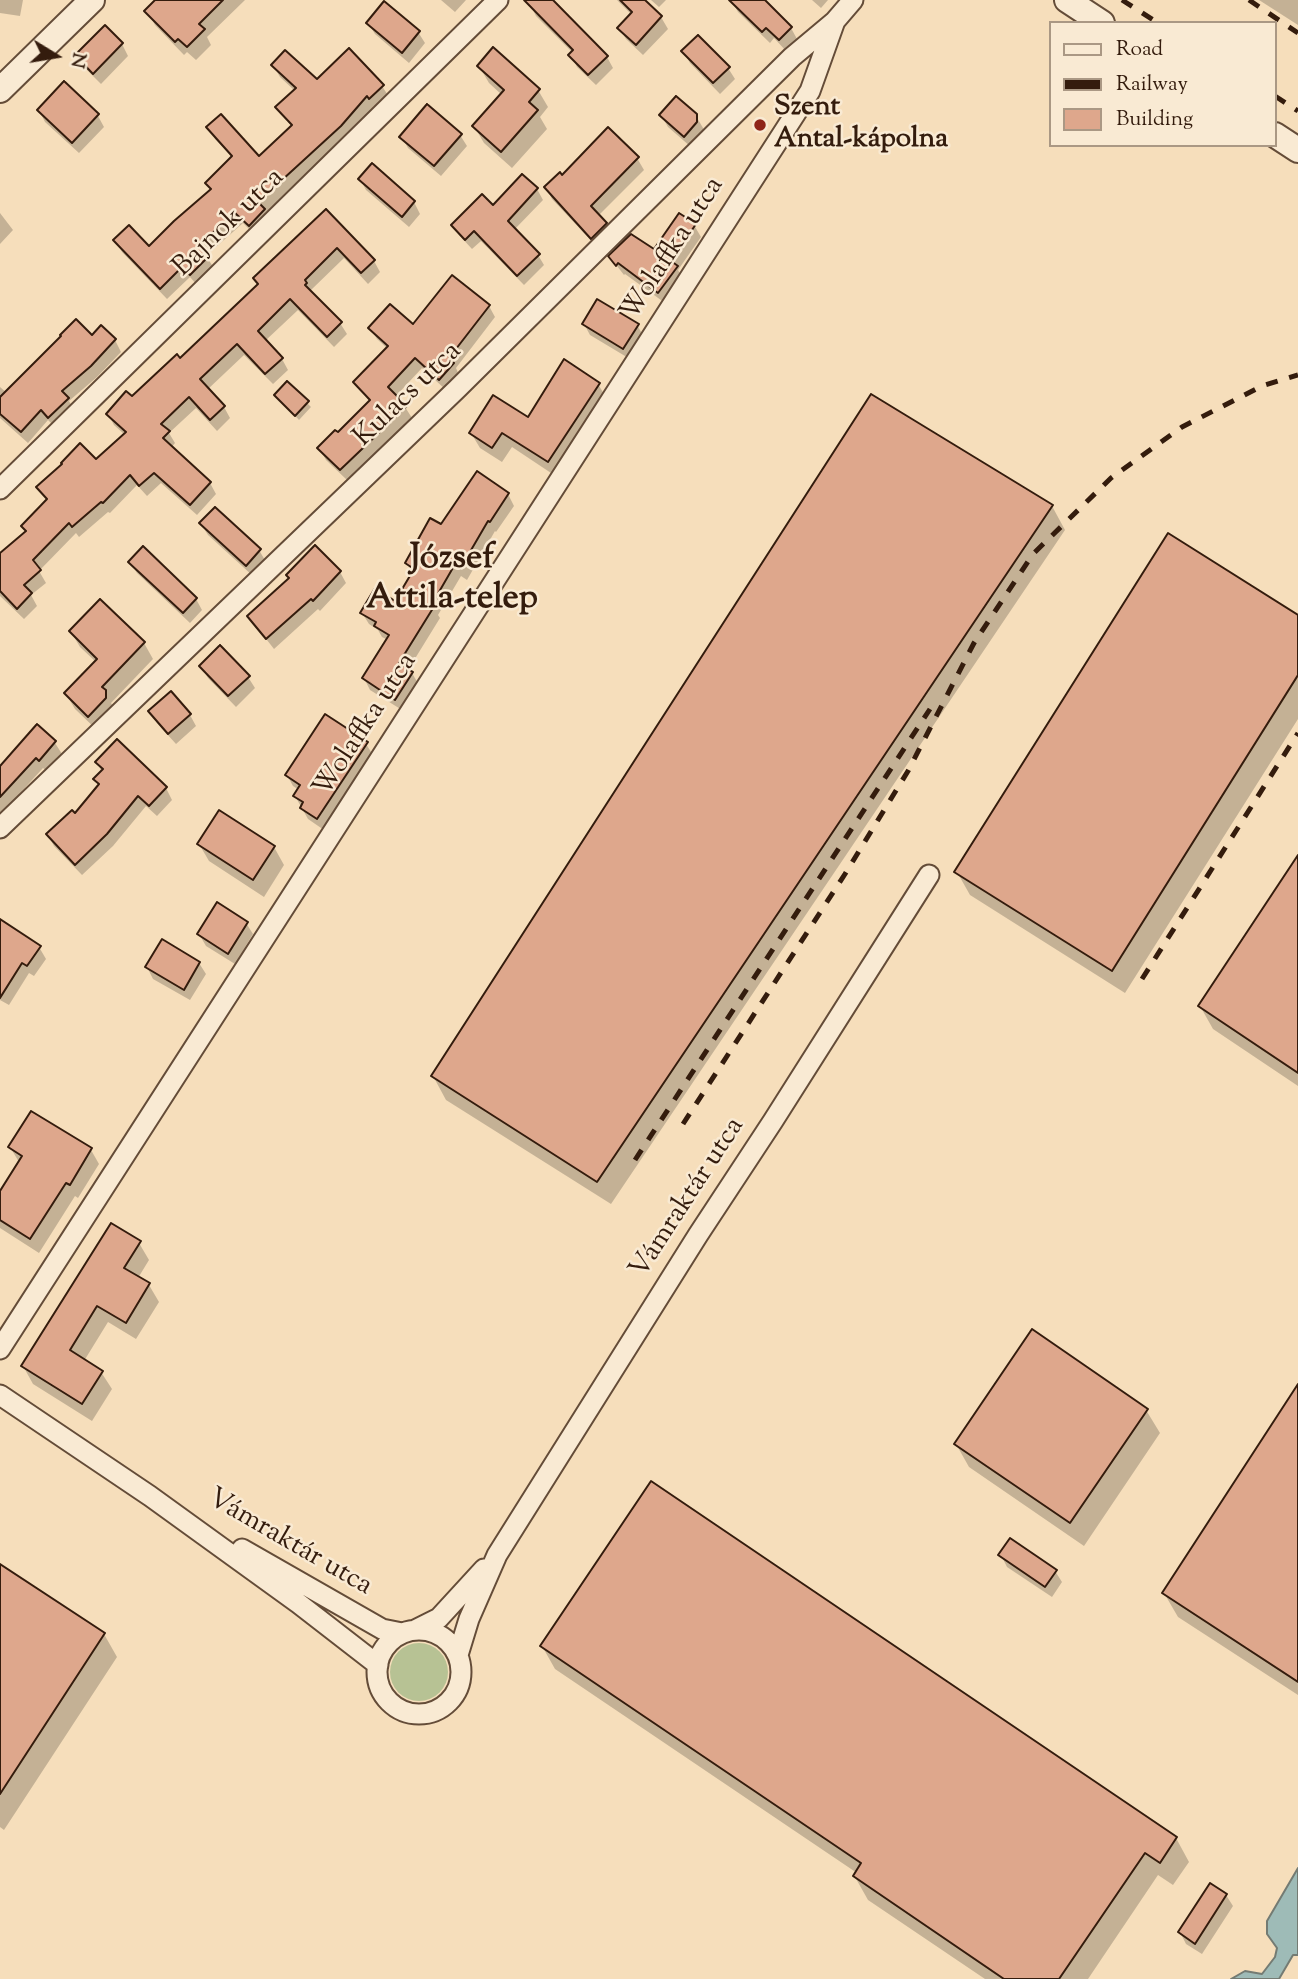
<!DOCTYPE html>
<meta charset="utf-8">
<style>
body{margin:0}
#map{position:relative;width:1298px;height:1979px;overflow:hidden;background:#f6debb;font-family:"Sorts Mill Goudy",serif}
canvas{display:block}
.legend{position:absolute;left:1049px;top:21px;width:228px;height:126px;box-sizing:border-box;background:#f9ead3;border:2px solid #aa9884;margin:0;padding:9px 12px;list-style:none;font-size:21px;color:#341c0d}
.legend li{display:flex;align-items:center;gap:14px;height:35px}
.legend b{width:35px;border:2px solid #aa9884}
.north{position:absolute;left:21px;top:21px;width:70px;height:70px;-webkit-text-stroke:5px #f9ead3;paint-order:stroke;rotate:101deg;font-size:19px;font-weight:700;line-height:28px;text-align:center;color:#341c0d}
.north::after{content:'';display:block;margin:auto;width:24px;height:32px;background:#341c0d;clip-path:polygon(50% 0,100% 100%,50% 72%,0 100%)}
</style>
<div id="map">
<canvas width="1298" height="1979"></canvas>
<ul class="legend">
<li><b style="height:9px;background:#f9ead3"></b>Road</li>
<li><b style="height:9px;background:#341c0d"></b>Railway</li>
<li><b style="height:19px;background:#dea78c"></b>Building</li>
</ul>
<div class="north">N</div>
</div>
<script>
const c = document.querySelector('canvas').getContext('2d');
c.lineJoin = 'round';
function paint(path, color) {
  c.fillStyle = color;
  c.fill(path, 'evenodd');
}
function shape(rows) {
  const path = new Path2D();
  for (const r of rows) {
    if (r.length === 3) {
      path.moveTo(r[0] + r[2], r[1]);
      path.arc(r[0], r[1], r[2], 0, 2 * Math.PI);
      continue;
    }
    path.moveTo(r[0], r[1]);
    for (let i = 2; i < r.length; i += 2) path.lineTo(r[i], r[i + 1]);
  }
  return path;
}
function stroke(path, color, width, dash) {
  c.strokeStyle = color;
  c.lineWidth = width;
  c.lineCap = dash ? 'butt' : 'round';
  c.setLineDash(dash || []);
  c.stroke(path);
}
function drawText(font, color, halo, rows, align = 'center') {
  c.font = font + ' "Sorts Mill Goudy",serif';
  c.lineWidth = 5;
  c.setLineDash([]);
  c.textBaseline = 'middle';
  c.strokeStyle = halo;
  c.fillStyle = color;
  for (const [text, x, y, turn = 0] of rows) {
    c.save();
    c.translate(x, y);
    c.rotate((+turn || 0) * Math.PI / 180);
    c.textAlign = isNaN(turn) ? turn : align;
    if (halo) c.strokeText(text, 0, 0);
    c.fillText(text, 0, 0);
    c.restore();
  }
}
paint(shape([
 [419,1672,29]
]), '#b7c294');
const water = shape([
 [1298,1868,1298,1955,1293,1955,1279,1979,1231,1979,1245,1971,1262,1974,1275,1957,1277,1948,1267,1934,1267,1921,1298,1868]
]);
paint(water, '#9ebbb7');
stroke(water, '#747b73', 2);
paint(shape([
 [0,0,23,0,20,16,0,13],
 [155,0,245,0,207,37,211,45,196,60,187,52,184,55,155,25,147,11,155,3],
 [441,0,466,0,455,12],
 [534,0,551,0,607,57,613,68,596,85,577,67,571,55,573,53,536,16,530,4],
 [617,0,642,0,661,17,668,29,643,55,626,39,619,28,632,15],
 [651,0,666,0,659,7],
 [731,0,763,0,791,28,797,39,786,51,774,38,770,43,738,12],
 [812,0,828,0,821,8],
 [1259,0,1298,0,1298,25],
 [368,23,418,32,425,43,409,63,375,34],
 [122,44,128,56,101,84,84,67,77,56],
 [683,51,728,68,735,79,720,94,690,63],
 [273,65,317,81,382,86,389,97,377,109,374,106,347,138,265,213,270,221,256,236,243,223,206,256,214,268,197,285,190,277,167,299,122,252,116,240,149,248,211,190,208,184,233,158,215,139,209,128,259,158,292,127,277,108,295,91,280,77],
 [479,66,538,90,548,107,540,117,547,129,512,168,484,143,474,126,502,95,489,83],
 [64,83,98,116,104,127,79,153,45,122,39,110],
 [661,115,696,116,703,128,703,134,691,147,668,127],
 [460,135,467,146,441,176,408,148,402,137],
 [637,158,644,170,598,216,612,235,599,249,552,199,546,187,562,177],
 [360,179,414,202,420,214,409,227,366,190],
 [537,189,543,200,514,230,538,255,544,265,524,285,481,241,472,249,459,235,453,225],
 [326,212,374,261,380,272,368,284,344,258,310,291,340,323,347,334,334,347,298,310,265,341,282,359,288,370,273,384,244,355,207,390,224,407,230,418,217,431,196,408,169,433,175,443,171,448,210,483,216,494,197,515,161,483,147,496,137,485,110,513,108,512,79,537,76,533,39,571,46,583,31,595,37,606,24,619,0,596,0,555,26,532,23,526,47,501,39,487,96,461,125,435,114,425,108,414,132,399,180,361,259,286],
 [0,213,13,230,0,244],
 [694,225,701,237,678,270,683,279,665,303,625,274,624,275,610,257,655,251],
 [489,306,495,317,456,368,459,375,446,390,422,368,395,397,405,407,412,418,347,480,326,460,319,448,338,435,370,402,355,382,388,349,377,339,370,328,413,327],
 [584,324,637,325,644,337,630,359,590,335],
 [101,328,115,340,121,352,97,377,69,401,74,410,56,428,48,420,28,443,0,418,0,387,7,393,92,337],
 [287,383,311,407,299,420,276,395],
 [598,384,607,399,557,477,512,447,502,462,480,448,471,433,528,419],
 [508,494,514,506,496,532,495,531,467,580,461,576,438,615,440,618,408,670,412,673,419,685,402,710,370,690,364,678,388,640,382,637,378,630,369,624,362,613,395,603,413,574,407,563,441,527],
 [1052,506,1065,530,611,1204,446,1100,433,1076],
 [201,524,259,550,266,562,253,576,208,535],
 [130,562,196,599,202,610,190,623,137,573],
 [340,572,346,583,320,611,318,609,274,649,249,617],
 [101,601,144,643,153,659,111,703,114,708,98,731,75,709,66,694,96,662,80,647,71,632],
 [1298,617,1298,719,1125,993,970,895,957,872],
 [201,666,248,677,255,688,236,707,208,678],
 [150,711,190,715,196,726,176,744,157,723],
 [37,727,55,743,62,754,47,771,43,768,0,815,0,769],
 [117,742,166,788,172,800,157,816,146,806,113,846,82,875,54,846,48,835,75,816,100,786,96,779,102,772,97,763],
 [366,744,373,755,324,830,308,819,295,796,299,790,293,786,287,775],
 [199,844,274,847,284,865,264,897,209,861],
 [1298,859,1298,1086,1213,1029,1200,1006],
 [0,922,39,947,46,959,34,976,29,973,9,1005,0,1000],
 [246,923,253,934,235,964,206,946,199,934],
 [199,963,206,974,190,1000,153,979,147,967],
 [10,1147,91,1150,99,1164,78,1198,75,1196,39,1253,0,1228,0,1194,19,1162],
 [139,1243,149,1260,138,1278,149,1285,159,1302,136,1339,108,1322,84,1361,101,1372,112,1389,92,1421,33,1384,23,1366],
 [1298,1387,1298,1695,1178,1617,1164,1593],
 [1146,1410,1160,1433,1084,1546,969,1467,956,1444],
 [1001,1555,1055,1571,1062,1582,1052,1597,1007,1567],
 [0,1566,104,1634,117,1657,4,1830,0,1827],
 [542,1646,1176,1838,1189,1862,1173,1885,1158,1875,1088,1979,985,1979,868,1900,855,1877,857,1873,555,1669],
 [1226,1895,1233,1906,1202,1954,1186,1944,1180,1932]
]), '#0003');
const building = shape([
 [155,0,223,0,199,24,205,29,187,47,178,39,175,42,144,11,155,0],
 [524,0,553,0,608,56,588,75,568,55,573,50,524,0],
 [620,0,645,0,662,16,636,45,617,28,632,12,620,0],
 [729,0,765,0,792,27,779,40,766,28,762,32,729,0],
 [384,1,420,31,402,53,366,23,384,1],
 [105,25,123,43,93,74,75,55,105,25],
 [698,35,730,67,713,83,681,51,698,35],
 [493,47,540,89,529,102,538,110,501,152,472,126,504,90,477,66,493,47],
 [349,48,384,85,369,99,367,96,341,126,258,202,265,209,249,226,235,213,198,246,209,256,190,275,182,267,160,289,113,240,129,225,149,246,174,221,211,189,205,183,232,156,206,127,221,114,259,156,292,125,275,107,296,88,271,65,285,50,317,79,349,48],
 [64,81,99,114,72,143,37,110,64,81],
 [676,96,697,114,697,122,684,137,659,115,676,96],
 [427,104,462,134,434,166,399,137,427,104],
 [608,127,639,157,591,206,607,223,591,239,544,187,560,172,562,175,608,127],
 [372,163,415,201,402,217,358,179,372,163],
 [522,174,538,188,508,221,540,254,517,276,474,231,465,240,451,225,482,194,493,205,522,174],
 [326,209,375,260,361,273,337,248,305,280,307,283,305,285,342,322,327,337,290,299,258,331,283,358,265,374,237,344,200,379,225,406,210,420,189,397,161,424,170,431,163,438,211,482,190,505,154,473,139,486,130,475,103,503,101,502,72,527,69,523,33,560,41,570,24,585,32,593,17,609,0,591,0,553,26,531,21,526,47,499,36,487,62,464,61,463,80,443,96,459,126,432,106,414,126,391,132,396,177,354,180,358,258,284,253,278,326,209],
 [679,213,696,224,671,261,678,266,658,293,618,263,616,266,608,256,631,234,654,249,679,213],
 [452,275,490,305,449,358,454,363,439,380,415,358,388,387,407,406,340,470,317,448,335,430,338,432,370,400,353,382,388,346,368,328,390,304,413,324,452,275],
 [597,299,639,324,623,349,582,324,597,299],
 [76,319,92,335,101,325,116,339,91,366,62,391,69,398,48,418,41,410,21,432,0,414,0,397,61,336,60,335,76,319],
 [564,359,600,383,548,462,502,433,492,448,469,433,493,395,528,417,564,359],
 [287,381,309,401,295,416,274,395,287,381],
 [871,394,1053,505,597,1182,431,1076,871,394],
 [477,471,509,493,490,522,488,521,460,569,454,566,432,604,435,605,399,663,413,672,395,700,362,678,389,635,374,626,376,622,360,613,375,588,395,601,414,569,405,563,430,518,441,524,477,471],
 [215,507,261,549,246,566,199,523,215,507],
 [1168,533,1298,615,1298,675,1112,971,954,872,1168,533],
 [315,545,341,571,313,601,311,599,266,639,247,616,289,578,286,575,315,545],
 [143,546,197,598,183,613,128,562,143,546],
 [100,599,145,642,102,687,106,690,106,698,88,717,64,693,97,659,69,631,100,599],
 [220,645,250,676,228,696,199,666,220,645],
 [171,691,191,714,168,734,148,711,171,691],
 [325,714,368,742,317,819,300,808,303,802,293,796,300,785,285,775,325,714],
 [37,724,56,741,39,761,36,758,0,797,0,766,37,724],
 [117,739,167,787,149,806,138,796,107,834,75,865,46,834,72,810,75,813,99,784,93,779,103,769,95,762,117,739],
 [219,810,275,846,253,880,197,844,219,810],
 [1298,855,1298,1073,1198,1006,1298,855],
 [217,902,248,922,228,954,197,934,217,902],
 [0,919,41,946,27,966,22,963,0,998,0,919],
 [162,939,200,962,184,990,145,967,162,939],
 [31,1111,92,1148,70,1185,66,1183,30,1239,0,1220,0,1191,22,1156,8,1147,31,1111],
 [111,1223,141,1241,124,1268,150,1283,126,1323,97,1306,70,1350,103,1371,82,1404,21,1366,111,1223],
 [1032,1329,1148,1409,1070,1523,954,1444,1032,1329],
 [1298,1384,1298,1682,1162,1593,1298,1384],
 [651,1481,1177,1837,1160,1863,1145,1853,1059,1979,1004,1979,853,1876,861,1863,540,1646,651,1481],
 [1010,1538,1057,1570,1045,1587,998,1555,1010,1538],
 [0,1564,105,1633,0,1794,0,1564],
 [1210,1883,1227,1894,1195,1944,1178,1932,1210,1883]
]);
paint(building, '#dea78c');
stroke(building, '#341c0d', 2);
const minor = shape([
 [0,489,498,0],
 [0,828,457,389,792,57,835,21,853,0],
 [0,1349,810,91,835,21],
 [0,1395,150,1496,298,1603,378,1665],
 [242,1549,382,1629,402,1633],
 [415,1630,439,1618,484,1569],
 [419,1672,42],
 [458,1655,469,1619,497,1555,698,1235,773,1121,929,875]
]);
const tertiary = shape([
 [1067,0,1102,23],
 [0,90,92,0],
 [1275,135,1298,150]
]);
stroke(minor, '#644c38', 23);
stroke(tertiary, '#644c38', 28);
stroke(minor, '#f9ead3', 19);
stroke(tertiary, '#f9ead3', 24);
stroke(shape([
 [1122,0,1158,23],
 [1249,0,1298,33],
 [1275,96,1298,111],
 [1142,979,1298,733],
 [683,1124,845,874,908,771,974,643,1033,554,1111,478,1182,427,1262,386,1298,375],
 [635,1160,930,709]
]), '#341c0d', 5, [12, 12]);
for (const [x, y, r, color] of [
 [760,125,7,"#8f2418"]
]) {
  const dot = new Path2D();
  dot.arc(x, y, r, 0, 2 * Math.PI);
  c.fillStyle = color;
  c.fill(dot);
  stroke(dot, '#f9ead3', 2.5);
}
drawText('bold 28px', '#341c0d', '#f9ead3', [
 ["Szent",774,109],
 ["Antal-kápolna",774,141]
], 'left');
drawText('28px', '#341c0d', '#f9ead3', [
 ["Bajnok utca",230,224,-44],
 ["Wolaffka utca",674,250,-57],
 ["Kulacs utca",409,396,-44],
 ["Wolaffka utca",367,726,-57],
 ["Vámraktár utca",689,1199,-57],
 ["Vámraktár utca",289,1544,30]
]);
drawText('bold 35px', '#341c0d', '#f9ead3', [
 ["József",452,561],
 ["Attila-telep",452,601]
]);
</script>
